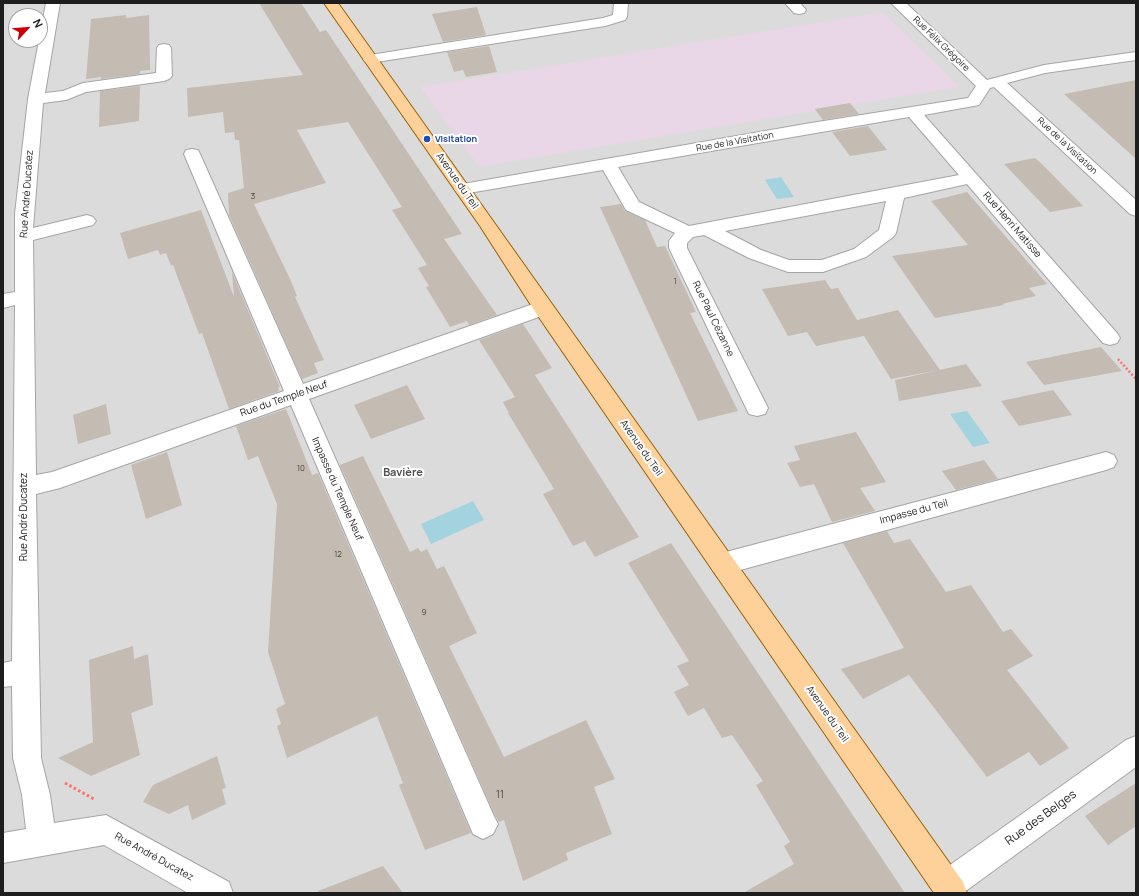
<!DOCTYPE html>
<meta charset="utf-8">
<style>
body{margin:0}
#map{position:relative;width:1139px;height:896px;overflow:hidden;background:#f0ebe4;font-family:Manrope,sans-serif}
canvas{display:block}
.frame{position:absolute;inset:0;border:4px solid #1e1e1e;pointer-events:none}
.north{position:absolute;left:8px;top:8px;width:40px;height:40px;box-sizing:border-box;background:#fff;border:1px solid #a5a5a5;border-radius:50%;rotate:64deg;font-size:11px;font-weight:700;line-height:16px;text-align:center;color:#1e1e1e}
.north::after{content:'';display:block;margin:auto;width:14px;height:18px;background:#cd0007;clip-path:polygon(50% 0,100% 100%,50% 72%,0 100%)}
</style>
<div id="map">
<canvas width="1139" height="896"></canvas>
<div class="frame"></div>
<div class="north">N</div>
</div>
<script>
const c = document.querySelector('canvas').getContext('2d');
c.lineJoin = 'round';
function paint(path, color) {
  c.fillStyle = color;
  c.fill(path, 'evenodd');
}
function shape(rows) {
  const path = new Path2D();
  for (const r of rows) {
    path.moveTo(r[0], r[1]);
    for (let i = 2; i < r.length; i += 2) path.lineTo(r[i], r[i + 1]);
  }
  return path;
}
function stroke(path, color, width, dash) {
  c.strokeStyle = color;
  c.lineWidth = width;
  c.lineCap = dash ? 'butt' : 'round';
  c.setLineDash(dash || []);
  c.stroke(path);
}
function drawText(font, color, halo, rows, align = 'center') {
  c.font = font + ' Manrope,sans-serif';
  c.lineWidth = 4;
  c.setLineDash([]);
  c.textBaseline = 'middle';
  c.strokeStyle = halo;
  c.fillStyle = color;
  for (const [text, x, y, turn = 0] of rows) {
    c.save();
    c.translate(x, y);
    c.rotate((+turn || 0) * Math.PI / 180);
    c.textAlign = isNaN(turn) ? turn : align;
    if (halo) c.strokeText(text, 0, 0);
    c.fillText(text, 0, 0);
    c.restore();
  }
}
paint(shape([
 [3,3,1136,3,1136,893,3,893],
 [16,16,40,16,40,40,16,40]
]), '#dcdbdb');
paint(shape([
 [883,12,959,87,479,167,420,87]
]), '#e9d6e6');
paint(shape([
 [781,177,794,197,777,199,765,180],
 [967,411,990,443,973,447,950,414],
 [473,501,484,520,431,544,421,524]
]), '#a3d3df');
paint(shape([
 [259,3,301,3,320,32,326,30,462,234,444,239,497,315,469,325,467,321,450,327,426,287,429,286,418,268,427,265,392,210,402,207,348,122,297,130,326,183,254,204,291,281,297,296,295,297,324,360,314,363,318,373,302,379,229,215,228,193,244,188,239,140,235,140,234,132,225,133,223,112,188,117,187,88,303,75],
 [477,7,486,35,443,42,432,14],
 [126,15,126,18,149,15,150,70,140,71,140,74,101,79,101,77,86,79,91,19],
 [489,46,497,72,466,77,463,70,454,72,447,52],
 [1136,80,1136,159,1064,94],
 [140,86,139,121,99,127,100,91],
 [850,103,859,114,823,120,815,109],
 [868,126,887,150,850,156,832,132],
 [1035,158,1042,164,1083,206,1050,212,1004,164],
 [967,192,1047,284,1029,288,1036,296,1002,304,1004,305,935,318,892,256,968,245,931,201],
 [621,204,625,211,645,220,657,247,665,246,696,312,690,313,738,411,698,421,600,207],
 [201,210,234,297,232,272,280,387,278,387,279,391,229,409,202,333,199,334,173,265,171,266,166,253,160,255,158,250,128,259,120,233],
 [825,280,831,289,838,288,857,320,898,310,940,370,891,379,864,336,816,346,807,332,788,336,762,289],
 [523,324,552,368,535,375,639,537,595,557,585,541,573,546,543,494,554,489,508,413,509,413,503,402,515,397,479,340],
 [1101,347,1122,371,1044,385,1026,362],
 [966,364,982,386,899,401,895,380],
 [407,385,425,419,371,439,354,405],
 [1053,390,1072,415,1019,426,1001,401],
 [106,404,111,434,78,444,73,415],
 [286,409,312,475,318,473,471,833,425,850,399,785,403,783,377,716,287,758,277,726,281,724,276,709,285,704,268,652,277,504,258,456,248,460,236,426],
 [856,432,886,482,860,488,875,511,832,522,814,484,800,487,787,463,800,460,794,446],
 [167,452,182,505,146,519,131,465],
 [363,456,410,552,418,548,421,552,427,549,437,569,444,566,477,633,449,646,504,757,586,720,615,779,594,787,612,834,566,853,568,860,523,881,504,820,499,822,494,813,340,465],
 [984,460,998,479,956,490,942,471],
 [887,531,894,543,910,539,946,592,971,585,1003,632,1011,629,1033,656,1007,670,1069,748,1040,766,1029,752,987,777,909,675,863,699,841,669,904,648,843,543],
 [671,543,840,796,905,893,743,893,794,864,784,846,790,842,756,785,763,781,732,735,722,738,704,708,688,716,674,692,689,685,677,666,689,661,628,563],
 [133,646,134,659,148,654,153,705,131,713,140,755,91,776,58,758,93,742,89,660],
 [217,756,226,788,222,789,226,804,192,820,188,805,169,814,143,802,153,785],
 [1136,783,1136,826,1108,845,1085,816],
 [383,866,403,893,318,893,318,891]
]), '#c4bbb3');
const minor = shape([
 [46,3,60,3,45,93,63,91,83,83,156,73,157,48,159,45,164,44,169,45,171,48,172,76,169,79,164,81,86,92,66,100,43,103,33,228,87,215,93,217,96,221,93,225,33,240,36,475,52,472,284,391,184,154,186,150,192,149,198,150,200,154,303,384,536,303,543,301,550,303,553,308,550,313,309,399,493,814,498,824,493,834,483,839,473,834,291,405,60,488,36,494,41,758,50,795,54,823,106,815,229,882,233,893,188,893,104,845,3,863,3,833,26,829,22,795,13,758,12,686,3,687,3,663,12,661,15,305,3,308,3,294,15,292,15,214,28,99,46,3],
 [614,3,628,3,627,17,625,20,605,26,370,63,365,62,363,59,365,56,370,55,603,18,613,15,614,3],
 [785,3,800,3,806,10,804,13,799,14,794,13,785,3],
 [891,3,906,3,987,80,1044,65,1136,52,1136,60,1045,73,1007,83,1136,200,1136,216,1130,214,994,87,990,88,979,105,924,115,1117,333,1120,338,1117,343,1110,345,1103,343,967,184,904,198,896,233,893,237,866,257,823,272,788,272,749,258,704,235,693,237,687,243,687,248,768,408,765,414,757,416,749,414,746,408,669,248,669,241,675,233,626,210,603,170,463,194,457,193,454,189,457,185,463,184,805,124,968,98,976,86,891,3],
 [909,117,959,175,689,226,639,202,618,167,909,117],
 [886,201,879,230,854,249,822,260,789,260,761,250,725,231,886,201],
 [1106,452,1114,455,1117,461,1114,467,1106,470,722,575,713,571,710,564,713,557,722,553,1106,452],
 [1136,736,1136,767,963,893,935,893,932,886,936,875,1126,740,1136,736]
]);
const major = shape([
 [324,3,338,3,963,882,967,893,934,893,536,313,480,226,324,3]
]);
stroke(minor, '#a5a5a5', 2);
stroke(major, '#996100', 2);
stroke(shape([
 [1118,359,1136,379]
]), '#fe7267', 2.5, [2, 2]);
stroke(shape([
 [65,783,94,799]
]), '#fe7267', 3, [2.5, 2.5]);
paint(minor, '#fff');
paint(major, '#fed09a');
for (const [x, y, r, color] of [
 [427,139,4,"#1a4fb4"]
]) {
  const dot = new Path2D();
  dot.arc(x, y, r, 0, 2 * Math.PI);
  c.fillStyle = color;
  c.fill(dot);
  stroke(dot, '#fff', 1.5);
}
drawText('8px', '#484543', null, [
 ["3",253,197],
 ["1",675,282],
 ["10",301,469],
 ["12",338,555],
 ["9",424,613]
]);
drawText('9px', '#1e1e1e', '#fff', [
 ["Rue Félix Grégoire",941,44,44],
 ["Rue de la Visitation",735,142,-10],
 ["Rue de la Visitation",1067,146,43]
]);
drawText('bold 9px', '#164399', '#fff', [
 ["Visitation",435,139]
], 'left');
drawText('10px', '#1e1e1e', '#fff', [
 ["Avenue du Teil",457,181,55],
 ["Rue André Ducatez",27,194,-86],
 ["Rue Henri Matisse",1012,225,49],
 ["Rue Paul Cézanne",713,319,64],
 ["Rue du Temple Neuf",284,399,-19],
 ["Avenue du Teil",641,448,55],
 ["Impasse du Temple Neuf",337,489,66],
 ["Impasse du Teil",914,512,-15],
 ["Rue André Ducatez",24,517,-90],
 ["Avenue du Teil",827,714,55],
 ["Rue André Ducatez",154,857,29]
]);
drawText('10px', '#484543', null, [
 ["11",500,795]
]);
drawText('bold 11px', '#515151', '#fff', [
 ["Bavière",403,473]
]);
drawText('12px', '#1e1e1e', '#fff', [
 ["Rue des Belges",1041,818,-36]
]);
</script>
